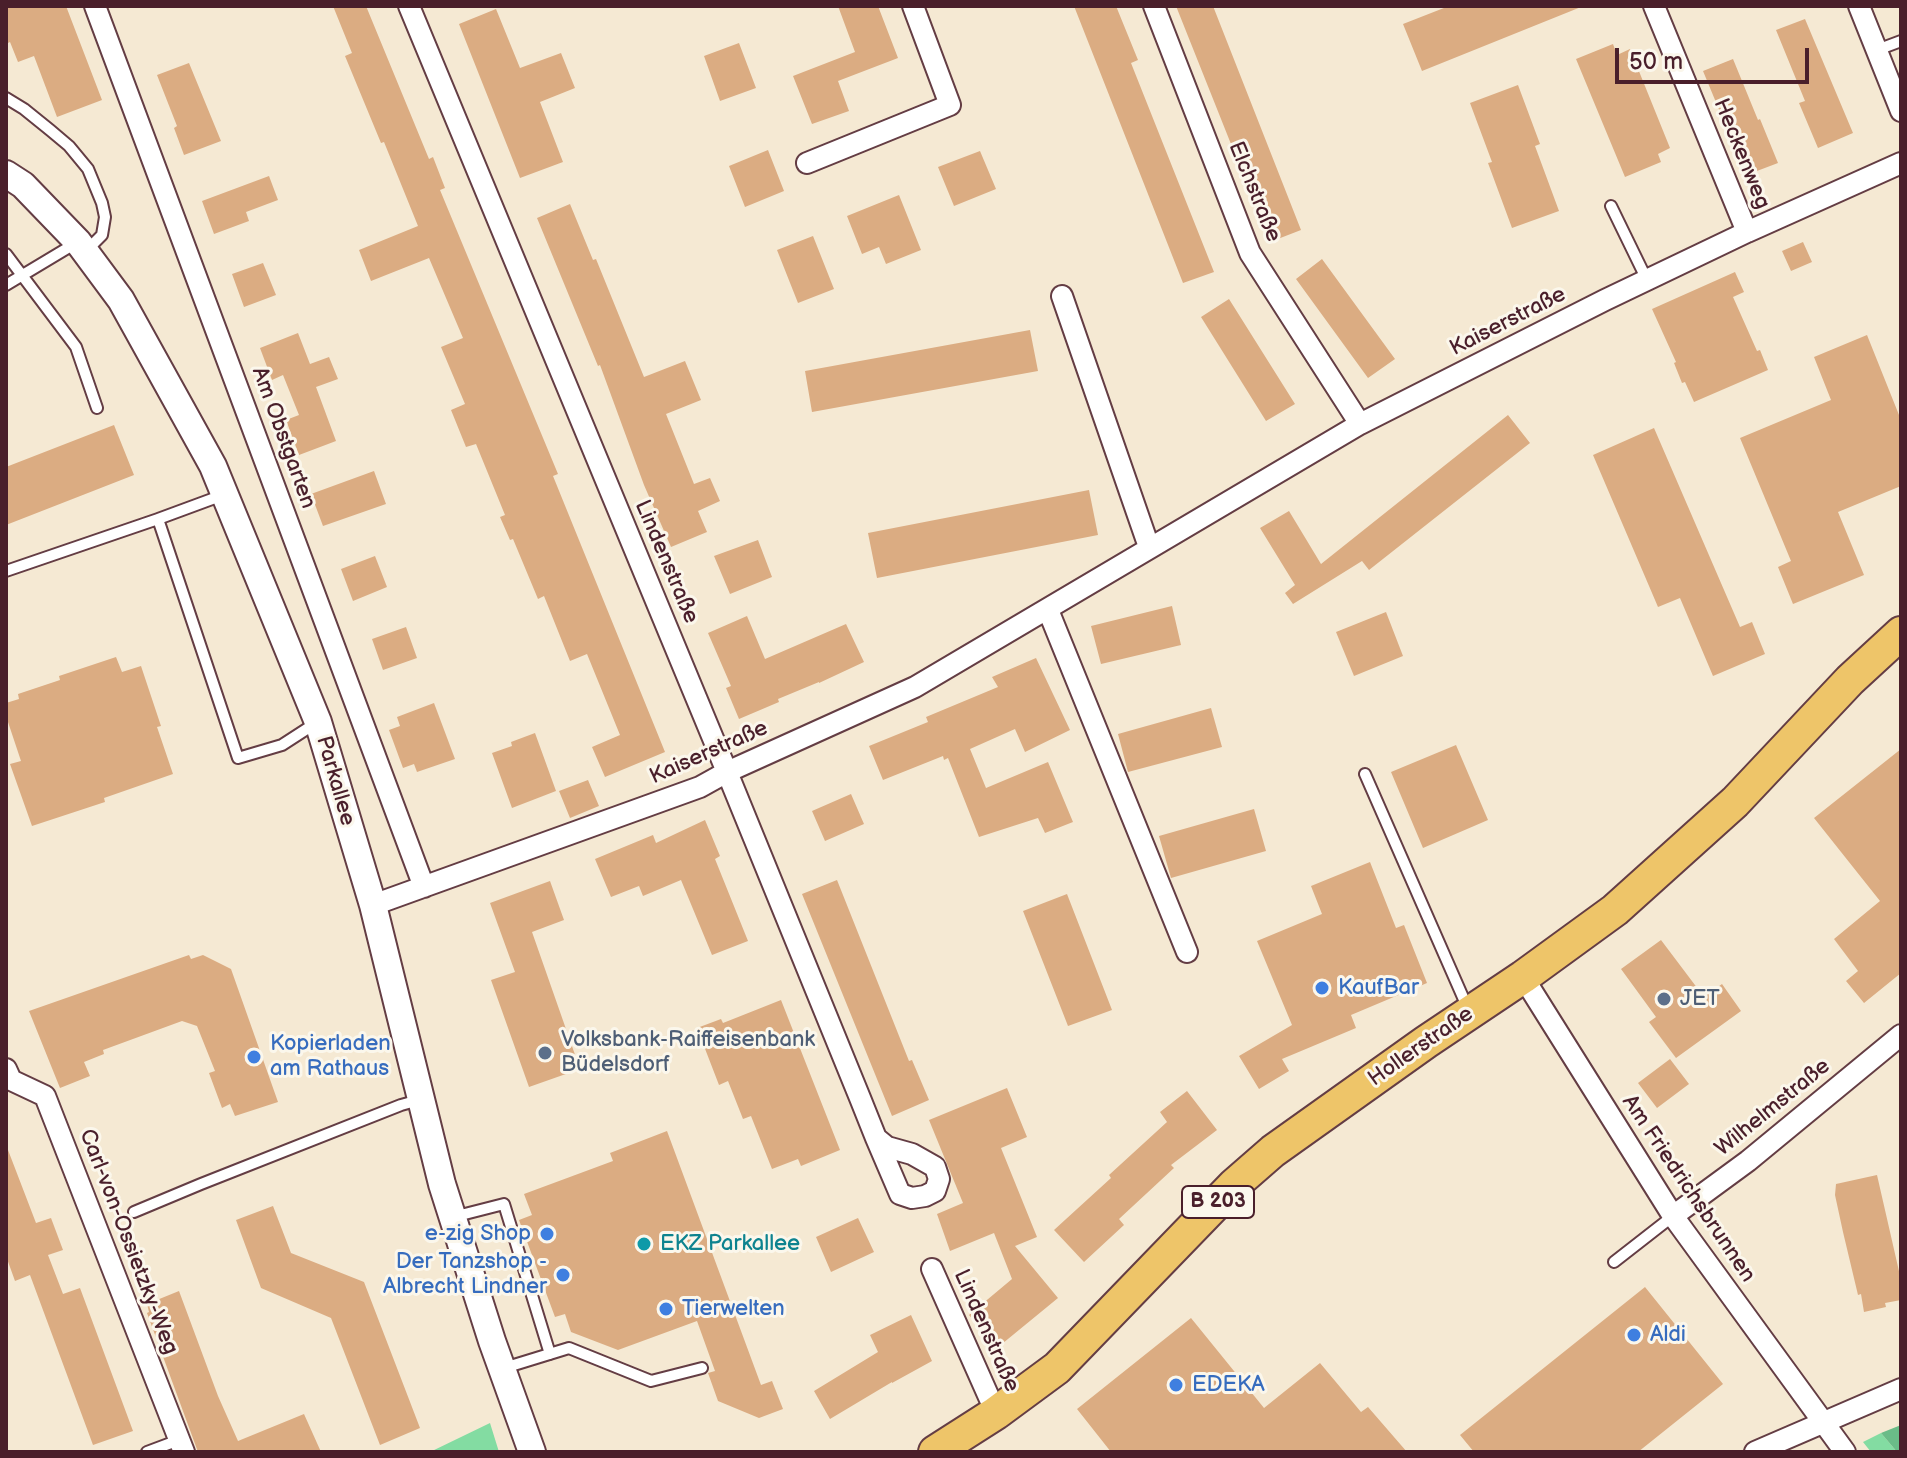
<!DOCTYPE html>
<meta charset="utf-8">
<style>
body{margin:0}
#map{position:relative;width:1907px;height:1458px;overflow:hidden;background:#f5e9d3;font-family:"Balsamiq Sans",sans-serif}
canvas{display:block}
.frame{position:absolute;inset:0;border:8px solid #4a1f2b;pointer-events:none}
.scale{position:absolute;left:1615px;top:48px;width:194px;height:36px;box-sizing:border-box;border:4px solid #4a1f2b;border-top:0;padding-left:10px;font-size:24px;line-height:28px;white-space:nowrap;color:#4a1f2b;-webkit-text-stroke:6px #fbf7ec;paint-order:stroke}
</style>
<div id="map">
<canvas width="1907" height="1458"></canvas>
<div class="frame"></div>
<div class="scale">50 m</div>
</div>
<script>
const c = document.querySelector('canvas').getContext('2d');
c.lineJoin = 'round';
function paint(path, color) {
  c.fillStyle = color;
  c.fill(path, 'evenodd');
}
function shape(rows) {
  const path = new Path2D();
  for (const r of rows) {
    path.moveTo(r[0], r[1]);
    for (let i = 2; i < r.length; i += 2) path.lineTo(r[i], r[i + 1]);
  }
  return path;
}
function stroke(path, color, width, dash) {
  c.strokeStyle = color;
  c.lineWidth = width;
  c.lineCap = dash ? 'butt' : 'round';
  c.setLineDash(dash || []);
  c.stroke(path);
}
function drawText(font, color, halo, rows, align = 'center') {
  c.font = font + ' "Balsamiq Sans",sans-serif';
  c.lineWidth = 6;
  c.setLineDash([]);
  c.textBaseline = 'middle';
  c.strokeStyle = halo;
  c.fillStyle = color;
  for (const [text, x, y, turn = 0] of rows) {
    c.save();
    c.translate(x, y);
    c.rotate((+turn || 0) * Math.PI / 180);
    c.textAlign = isNaN(turn) ? turn : align;
    if (halo) c.strokeText(text, 0, 0);
    c.fillText(text, 0, 0);
    c.restore();
  }
}
paint(shape([
 [490,1423,499,1452,430,1452],
 [1881,1433,1897,1452,1871,1452,1863,1442]
]), '#83dca2');
paint(shape([
 [1901,1425,1901,1452,1897,1452,1881,1433]
]), '#6abc88');
paint(shape([
 [6,6,66,6,102,100,57,117,34,56,18,62,10,42,6,44],
 [333,6,366,6,429,159,433,157,445,188,440,190,558,474,553,476,665,752,605,777,592,747,620,735,587,654,570,661,544,596,538,599,513,539,510,540,500,517,505,515,476,444,466,447,451,410,465,404,441,347,463,338,429,258,371,281,359,250,418,226,384,142,381,143,345,56,352,53],
 [838,6,878,6,898,58,838,81,849,111,812,124,793,76,855,52],
 [1074,6,1116,6,1138,60,1131,63,1214,272,1183,283],
 [1176,6,1213,6,1301,230,1270,242],
 [1449,6,1581,6,1581,7,1422,71,1403,24],
 [496,9,520,68,561,53,575,88,540,102,563,162,520,178,459,24],
 [1805,19,1853,133,1818,148,1799,103,1805,101,1776,30],
 [739,43,756,88,720,101,704,56],
 [1613,44,1617,55,1630,49,1670,148,1658,154,1661,162,1625,177,1576,59],
 [1733,59,1758,120,1760,119,1778,163,1749,174,1723,110,1720,112,1703,71],
 [189,63,221,141,184,155,174,128,177,126,157,75],
 [1518,85,1540,144,1535,146,1559,211,1512,228,1488,163,1492,162,1470,103],
 [768,150,784,191,745,207,729,166],
 [980,151,996,189,954,206,938,167],
 [269,176,278,200,246,212,249,221,214,234,202,201],
 [899,195,921,250,886,264,879,247,862,254,847,216],
 [570,204,593,260,596,259,644,377,685,361,701,400,666,414,694,484,710,478,720,501,698,511,707,532,671,547,644,485,600,365,598,366,537,218],
 [813,236,834,289,798,303,777,250],
 [1803,242,1812,262,1791,271,1782,251],
 [1322,259,1395,359,1368,378,1296,279],
 [263,263,276,295,244,307,232,274],
 [1735,272,1744,292,1733,297,1757,351,1760,350,1768,370,1694,402,1685,382,1682,383,1674,363,1676,362,1652,309],
 [1229,299,1295,404,1266,421,1201,317],
 [1030,330,1038,371,812,412,805,371],
 [298,333,310,364,329,357,338,379,316,387,336,441,299,455,286,420,299,415,283,375,272,380,260,348],
 [1867,335,1901,420,1901,486,1838,512,1864,575,1793,604,1778,567,1791,561,1740,438,1831,400,1814,357],
 [1508,415,1530,443,1369,570,1362,561,1293,604,1285,593,1295,585,1260,528,1289,511,1321,564],
 [114,425,134,475,6,525,6,467],
 [1654,428,1740,627,1752,622,1765,654,1713,676,1680,598,1658,607,1593,455],
 [374,471,386,504,323,526,311,494],
 [1089,490,1098,535,877,578,868,533],
 [758,540,772,577,730,594,714,556],
 [375,556,387,587,353,601,341,569],
 [1172,606,1181,645,1101,664,1091,626],
 [1386,612,1403,656,1354,676,1336,632],
 [747,616,765,659,846,624,864,662,819,683,819,682,778,699,779,702,739,719,726,688,731,686,708,633],
 [406,627,417,658,383,670,372,639],
 [116,657,122,672,141,666,161,726,157,727,173,774,104,798,105,802,32,826,10,764,21,761,6,716,6,703,19,699,18,694,60,680,59,676],
 [1036,658,1070,730,1025,752,1015,729,970,749,986,788,1048,762,1073,822,1045,833,1038,818,979,837,948,758,944,760,943,756,883,780,869,746,928,722,926,717,998,687,992,677],
 [434,703,455,759,417,772,414,764,403,768,389,730,400,726,397,717],
 [1211,708,1222,747,1128,772,1118,734],
 [535,733,556,791,512,808,492,753,512,746,511,742],
 [1456,745,1488,820,1423,848,1391,772],
 [1901,749,1901,973,1864,1003,1846,981,1858,971,1834,939,1880,901,1814,818],
 [588,780,599,806,570,818,559,791],
 [851,794,864,824,825,841,812,811],
 [1254,809,1266,851,1171,878,1159,836],
 [705,820,720,856,715,859,748,941,712,955,681,880,643,896,639,886,611,897,595,859,653,835,656,843],
 [1370,862,1396,928,1404,925,1427,983,1351,1015,1356,1028,1282,1059,1289,1071,1259,1089,1239,1056,1292,1025,1257,941,1322,914,1311,886],
 [837,880,909,1061,912,1060,929,1100,892,1116,802,894],
 [550,881,564,920,532,932,580,1069,529,1087,491,980,515,972,490,903],
 [1067,894,1112,1010,1068,1026,1023,911],
 [1661,940,1704,997,1722,984,1741,1011,1676,1058,1649,1022,1656,1017,1621,969],
 [189,955,191,959,203,955,231,969,278,1102,235,1116,230,1104,222,1108,209,1073,215,1071,197,1026,182,1021,103,1050,104,1054,84,1062,90,1076,60,1088,29,1011],
 [781,1000,840,1150,801,1166,798,1159,772,1169,751,1116,743,1119,728,1081,719,1085,697,1028,721,1019,723,1023],
 [1670,1059,1689,1084,1657,1108,1638,1083],
 [1007,1088,1027,1137,1001,1148,1037,1237,1015,1246,1058,1298,997,1348,969,1315,1012,1279,994,1233,950,1251,937,1214,963,1203,929,1120],
 [1187,1091,1217,1130,1171,1165,1174,1168,1119,1219,1124,1225,1084,1262,1054,1230,1111,1178,1109,1175,1167,1122,1160,1112],
 [667,1131,761,1385,772,1381,783,1409,759,1418,718,1401,708,1373,715,1371,697,1321,618,1350,571,1332,565,1314,555,1317,519,1220,532,1215,524,1194,613,1161,610,1153],
 [6,1150,8,1150,36,1223,51,1218,63,1250,48,1255,63,1294,80,1288,133,1431,93,1445,30,1275,15,1281,6,1256],
 [1877,1175,1901,1280,1901,1300,1885,1303,1886,1307,1864,1312,1861,1294,1858,1295,1843,1232,1835,1195,1836,1184],
 [273,1206,291,1253,364,1282,420,1428,380,1445,331,1318,261,1288,236,1220],
 [858,1218,874,1252,831,1272,816,1237],
 [1645,1287,1723,1384,1638,1452,1474,1452,1460,1435],
 [179,1291,218,1396,238,1441,304,1414,321,1452,198,1452,147,1313,149,1312,147,1304],
 [911,1315,932,1361,892,1383,892,1382,830,1419,814,1391,878,1352,870,1335],
 [1191,1318,1264,1408,1320,1363,1361,1412,1368,1407,1407,1452,1111,1452,1077,1409]
]), '#dbac82');
const service = shape([
 [1877,50,1901,41],
 [6,98,24,109,50,130,69,146,88,169,102,203,105,217,102,235,85,252],
 [1611,206,1647,280],
 [6,254,76,347,97,408],
 [6,285,76,243],
 [223,495,158,519,238,758,282,745,316,723],
 [6,571,158,519],
 [1365,774,1469,1011],
 [134,1212,201,1184,401,1105,419,1100],
 [453,1217,504,1204,550,1354],
 [1614,1262,1673,1216],
 [504,1368,569,1348,651,1381,702,1368],
 [147,1452,179,1440]
]);
const minor = shape([
 [95,6,424,887],
 [409,6,727,772,860,1098,876,1138,900,1194,912,1198,925,1196,935,1191,939,1179,935,1167,912,1154,887,1147,876,1138],
 [1154,6,1250,253,1360,424],
 [1654,6,1747,232],
 [1859,6,1901,111],
 [807,163,950,105,913,6],
 [1062,296,1149,547],
 [1048,610,1187,952],
 [373,905,700,787,727,772,915,687,1360,424,1605,300,1747,232,1901,163],
 [1523,977,1673,1216,1845,1452],
 [6,1069,11,1080,45,1096,184,1452],
 [1673,1216,1748,1161,1901,1035],
 [932,1269,996,1413],
 [1755,1452,1901,1389]
]);
const tertiary = shape([
 [6,174,23,185,78,242,121,300,213,466,318,722,373,905,442,1184,492,1341,532,1452]
]);
const primary = shape([
 [935,1452,996,1413,1057,1368,1234,1185,1273,1151,1426,1042,1523,977,1615,910,1735,802,1850,680,1901,633]
]);
stroke(service, '#643d44', 14);
stroke(minor, '#643d44', 24);
stroke(tertiary, '#643d44', 30);
stroke(primary, '#643d44', 36);
stroke(service, '#fff', 10);
stroke(minor, '#fff', 20);
stroke(tertiary, '#fff', 26);
stroke(primary, '#eec569', 32);
for (const [x, y, r, color] of [
 [1322,988,8,"#3f7fe0"],
 [1664,999,8,"#5c6f8a"],
 [545,1053,8,"#5c6f8a"],
 [254,1057,8,"#3f7fe0"],
 [547,1234,8,"#3f7fe0"],
 [644,1244,8,"#0f9aa8"],
 [563,1275,8,"#3f7fe0"],
 [666,1309,8,"#3f7fe0"],
 [1634,1335,8,"#3f7fe0"],
 [1176,1385,8,"#3f7fe0"]
]) {
  const dot = new Path2D();
  dot.arc(x, y, r, 0, 2 * Math.PI);
  c.fillStyle = color;
  c.fill(dot);
  stroke(dot, '#fbf7ec', 3);
}
for (const [x, y, w] of [
 [1218,1202,72]
]) {
  const box = new Path2D();
  box.roundRect(x - w / 2, y - 16, w, 32, 6);
  c.fillStyle = '#fbf7ec';
  c.fill(box);
  stroke(box, '#4a1f2b', 2);
}
drawText('bold 20px', '#4a1f2b', null, [
 ["B 203",1218,1202]
]);
drawText('22px', '#4a1f2b', '#fbf7ec', [
 ["Heckenweg",1741,154,68],
 ["Elchstraße",1254,192,68],
 ["Kaiserstraße",1508,322,-27],
 ["Am Obstgarten",283,438,70],
 ["Lindenstraße",666,562,67],
 ["Kaiserstraße",709,753,-24],
 ["Parkallee",335,781,74],
 ["Hollerstraße",1421,1047,-35],
 ["Wilhelmstraße",1773,1108,-39],
 ["Am Friedrichsbrunnen",1688,1189,56],
 ["Carl-von-Ossietzky-Weg",128,1242,69],
 ["Lindenstraße",986,1331,66]
]);
drawText('22px', '#366cbe', '#fbf7ec', [
 ["KaufBar",1338,988],
 ["Kopierladen",270,1044],
 ["am Rathaus",270,1069],
 ["e-zig Shop",531,1234,"right"],
 ["Der Tanzshop -",547,1262,"right"],
 ["Albrecht Lindner",547,1287,"right"],
 ["Tierwelten",682,1309],
 ["Aldi",1650,1335],
 ["EDEKA",1192,1385]
], 'left');
drawText('22px', '#4e5e75', '#fbf7ec', [
 ["JET",1680,999],
 ["Volksbank-Raiffeisenbank",561,1040],
 ["Büdelsdorf",561,1065]
], 'left');
drawText('22px', '#0d838f', '#fbf7ec', [
 ["EKZ Parkallee",660,1244]
], 'left');
</script>
